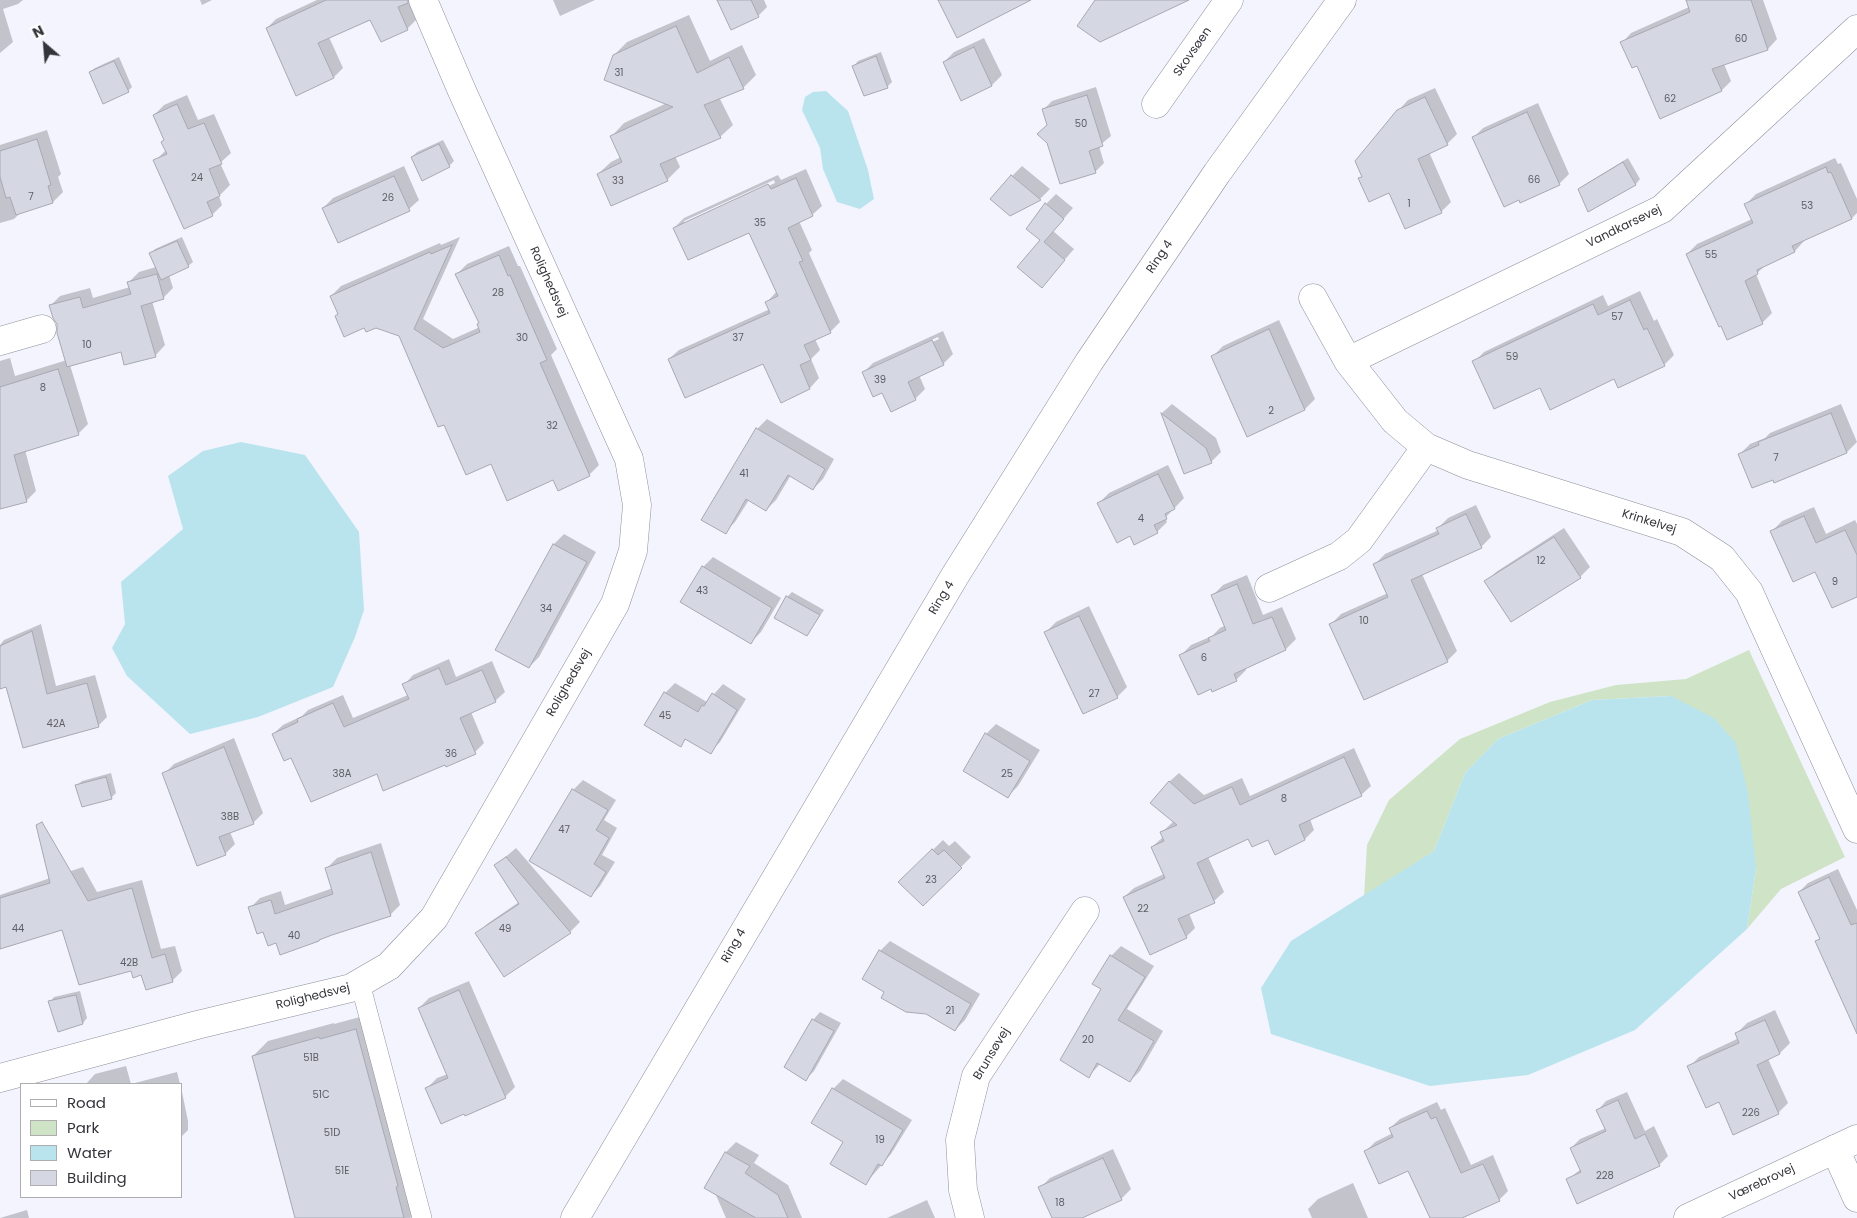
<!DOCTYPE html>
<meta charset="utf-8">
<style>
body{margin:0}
#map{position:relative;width:1857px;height:1218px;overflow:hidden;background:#f3f4fe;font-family:Poppins,sans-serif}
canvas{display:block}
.legend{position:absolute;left:20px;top:1083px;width:162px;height:115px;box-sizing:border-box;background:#fff;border:1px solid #aeaeb0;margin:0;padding:6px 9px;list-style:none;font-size:15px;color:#34353a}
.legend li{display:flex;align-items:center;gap:10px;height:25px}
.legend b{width:25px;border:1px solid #aeaeb0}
.north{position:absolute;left:20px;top:20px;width:50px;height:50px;-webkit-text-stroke:4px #fff;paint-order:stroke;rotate:333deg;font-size:14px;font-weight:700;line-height:20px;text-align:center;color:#34353a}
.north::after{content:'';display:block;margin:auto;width:18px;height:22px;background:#34353a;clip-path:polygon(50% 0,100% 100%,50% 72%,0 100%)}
</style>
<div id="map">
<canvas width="1857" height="1218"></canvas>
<ul class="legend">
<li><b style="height:6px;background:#fff"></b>Road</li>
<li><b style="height:14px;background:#cfe4c6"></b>Park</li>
<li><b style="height:14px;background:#b9e4ee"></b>Water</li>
<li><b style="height:14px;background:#d5d7e3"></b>Building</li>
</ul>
<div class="north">N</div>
</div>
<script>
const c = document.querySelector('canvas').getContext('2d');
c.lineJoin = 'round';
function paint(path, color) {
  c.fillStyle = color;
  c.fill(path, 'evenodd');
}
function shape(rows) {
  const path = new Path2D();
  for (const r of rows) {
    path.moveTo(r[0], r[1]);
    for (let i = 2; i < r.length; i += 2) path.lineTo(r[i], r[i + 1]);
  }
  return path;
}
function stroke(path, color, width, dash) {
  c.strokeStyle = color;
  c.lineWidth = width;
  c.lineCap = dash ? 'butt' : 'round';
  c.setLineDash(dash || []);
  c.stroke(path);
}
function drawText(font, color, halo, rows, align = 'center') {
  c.font = font + ' Poppins,sans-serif';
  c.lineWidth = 5;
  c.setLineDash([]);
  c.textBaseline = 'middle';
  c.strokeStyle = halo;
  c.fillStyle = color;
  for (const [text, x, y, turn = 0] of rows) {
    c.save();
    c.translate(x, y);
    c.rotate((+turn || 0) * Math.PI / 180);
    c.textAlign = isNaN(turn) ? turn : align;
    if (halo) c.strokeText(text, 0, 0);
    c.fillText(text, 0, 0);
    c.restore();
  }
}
paint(shape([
 [1749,650,1845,857,1781,889,1747,929,1756,868,1671,696,1592,700,1498,739,1465,773,1434,851,1364,897,1367,845,1389,800,1460,739,1550,702,1616,685,1686,679]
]), '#cfe4c6');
paint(shape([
 [826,91,848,111,868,170,874,199,860,209,837,202,823,169,820,148,802,110,805,97,813,92],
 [241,442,305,455,359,532,364,610,355,637,333,687,258,717,190,734,127,676,112,648,125,624,121,582,183,529,168,476,203,451],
 [1671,696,1714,718,1736,743,1748,793,1756,868,1747,929,1635,1030,1528,1075,1430,1086,1271,1034,1261,988,1291,941,1434,851,1465,773,1498,739,1592,700]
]), '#b9e4ee');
paint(shape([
 [0,0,23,0,18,4,3,9,13,42,0,53],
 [200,0,212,0,202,5],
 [317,0,408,0,416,20,407,29,371,18,329,37,343,68,334,77,267,28,276,19],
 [553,0,595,0,560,16],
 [719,0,764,0,767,7,758,16],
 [1687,0,1763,0,1777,39,1768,49,1724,64,1731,81,1722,90,1661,117,1637,64,1622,43,1631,33,1689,7],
 [689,15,710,61,742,45,756,75,743,88,719,97,733,125,720,137,675,156,680,167,667,180,598,174,611,162,621,157,612,136,624,123,667,103,614,55,627,42],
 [984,38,1002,75,992,85,962,100,944,62,954,52],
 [881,52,892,82,887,87,854,66,858,61],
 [119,57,132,87,128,91,90,72,95,68],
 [1096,87,1111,136,1099,146,1104,163,1095,172,1048,125,1043,110,1052,101],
 [1435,88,1457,134,1447,144,1429,152,1451,202,1441,212,1406,228,1390,191,1360,179,1398,111,1408,100],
 [187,95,198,120,214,114,231,153,220,163,230,185,219,196,222,205,212,215,155,161,166,150,165,139,154,115,164,105],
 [1538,103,1569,174,1559,184,1473,138,1483,128],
 [47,130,61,174,58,177,63,192,53,202,21,212,14,219,0,223,0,145],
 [443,140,454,161,449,166,412,157,417,152],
 [1628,158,1640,179,1636,184,1589,210,1579,190,1584,185],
 [1835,158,1838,164,1841,163,1857,199,1857,213,1852,218,1804,239,1804,241,1795,251,1767,264,1756,274,1772,313,1762,323,1687,254,1697,244,1752,219,1746,204,1756,194],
 [404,166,419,200,409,209,323,208,333,198],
 [1022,166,1050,189,1040,199,1010,214,1012,176],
 [806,169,822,206,812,215,799,221,812,250,809,253,840,322,830,332,815,339,820,350,811,359,819,378,810,388,782,401,764,362,669,359,679,350,770,309,767,302,777,291,750,231,674,228,684,218,778,175,781,180],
 [774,180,775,183,684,224,684,221],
 [1056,194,1073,208,1053,231,1074,249,1042,286,1042,240,1046,204],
 [182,237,193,262,188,266,169,275,173,288,163,298,152,301,165,345,155,356,121,350,70,365,88,424,78,434,25,450,36,491,26,501,0,508,0,361,10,358,15,376,67,360,58,324,50,306,60,296,90,288,93,298,130,287,129,282,139,272,156,267,150,254,155,249],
 [460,237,423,319,453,339,480,327,480,323,457,274,467,264,509,246,518,266,520,266,557,349,551,355,599,465,589,475,554,479,491,463,444,423,400,335,376,326,365,327,339,313,331,296,341,286,440,243,441,245],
 [1640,291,1654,321,1657,319,1674,355,1664,365,1614,377,1540,386,1474,362,1484,352,1603,295,1608,306],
 [1279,320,1315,399,1305,409,1248,435,1213,356,1223,346],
 [943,331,953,354,943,364,919,375,925,389,915,399,883,392,863,373,873,363],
 [938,337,939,339,874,369,874,366],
 [1172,404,1216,438,1221,452,1211,462,1184,472,1162,413],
 [1841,404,1857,442,1847,452,1740,454,1750,444,1765,438,1770,433],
 [767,419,834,459,823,479,813,489,791,475,776,500,766,510,749,500,735,522,725,532,757,429],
 [1168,465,1184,498,1165,518,1167,522,1157,532,1131,535,1099,503,1109,493],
 [1476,505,1491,537,1481,547,1422,574,1457,651,1447,661,1331,624,1341,614,1388,593,1375,564,1385,554,1439,530,1438,528,1448,518],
 [1814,507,1826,534,1855,520,1857,524,1857,596,1816,570,1772,531,1782,521],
 [1564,528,1590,567,1580,577,1486,582,1496,572],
 [564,534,596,552,539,657,529,667,554,544],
 [713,557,781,598,761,632,751,642,703,567],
 [1247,575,1263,615,1282,607,1296,639,1286,649,1245,667,1246,670,1236,680,1213,690,1181,655,1191,645,1212,636,1220,628,1226,625,1213,595,1223,585],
 [792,592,824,610,807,635,787,597],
 [1089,606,1127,687,1117,697,1046,632,1056,622],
 [41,624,56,686,95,675,107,717,98,726,24,746,0,659,0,645,4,640],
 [449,659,456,677,492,661,505,692,495,701,471,712,484,743,475,752,445,763,377,772,291,756,273,734,283,725,302,716,308,710,343,695,353,718,408,695,404,685,413,675],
 [675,683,707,702,723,684,746,699,720,742,710,752,687,738,680,745,665,693],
 [996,724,1040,750,1018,786,1008,796,986,734],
 [234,738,263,813,253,823,230,832,235,844,225,854,164,774,174,764],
 [1354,748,1371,786,1361,795,1310,819,1314,830,1305,839,1249,838,1208,857,1224,892,1214,901,1189,913,1195,928,1186,937,1124,897,1134,888,1164,874,1152,847,1163,837,1161,833,1174,821,1169,782,1179,773,1204,795,1242,778,1250,796],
 [111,773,116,793,112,797,83,806,77,785,82,781],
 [583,780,616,800,604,820,617,828,602,855,615,862,600,886,591,896,531,861,573,790],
 [943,840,949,846,955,841,971,857,923,905,900,882],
 [381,843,400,905,390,915,321,938,319,940,276,942,263,930,250,908,260,898,281,891,285,905,333,888,327,868,337,858],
 [516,848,580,922,570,932,477,934,487,924,519,902,496,865],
 [83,867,97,892,142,880,161,949,175,946,182,971,172,981,142,974,132,969,63,928,0,947,0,895],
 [1838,869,1857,910,1857,998,1817,941,1820,938,1799,892,1808,883],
 [890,941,980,994,965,1020,955,1030,864,979,880,951],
 [1121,946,1154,966,1127,1009,1163,1031,1140,1071,1130,1081,1100,1064,1089,1076,1103,989,1111,956],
 [469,981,515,1087,505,1097,427,1088,437,1078,448,1074,419,1008,429,998],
 [80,991,87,1018,83,1023,50,1002,54,997],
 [1775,1010,1790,1043,1780,1053,1768,1059,1788,1103,1778,1113,1719,1100,1689,1067,1699,1057,1739,1038,1737,1033,1747,1023],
 [820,1012,841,1023,814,1071,806,1079,813,1020],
 [371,1014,420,1208,410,1218,296,1218,253,1056,268,1041,334,1023,334,1024],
 [126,1066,131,1084,86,1084,95,1074],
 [177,1072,180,1084,131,1084],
 [843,1079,912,1120,891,1154,866,1183,845,1142,833,1089],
 [181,1087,188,1121,188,1130,181,1137],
 [1627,1092,1645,1131,1654,1126,1668,1156,1659,1165,1567,1180,1581,1169,1571,1148,1580,1139,1606,1128,1598,1110,1606,1101],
 [1437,1102,1441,1110,1445,1108,1471,1165,1493,1155,1508,1191,1499,1200,1459,1218,1431,1218,1409,1169,1366,1151,1375,1142,1393,1133,1390,1128,1400,1119],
 [736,1142,759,1155,754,1163,788,1185,802,1218,726,1218,715,1193,705,1187,726,1152],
 [1113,1149,1131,1189,1121,1199,1079,1218,1054,1218,1040,1188,1050,1178],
 [1353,1183,1368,1218,1312,1218,1308,1209,1318,1199],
 [927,1200,935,1218,887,1218],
 [27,1210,29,1218,0,1218]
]), '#0003');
const building = shape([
 [326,0,408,0,408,3,398,7,408,30,381,42,370,20,318,43,334,78,296,96,266,28,326,0],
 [717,0,751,0,759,17,731,30,717,0],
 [938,0,1031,0,957,38,938,0],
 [1095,0,1189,0,1100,42,1077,26,1095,0],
 [1686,0,1751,0,1768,50,1712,69,1722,91,1660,119,1637,66,1632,68,1620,42,1690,12,1686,0],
 [676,26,697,73,729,57,744,89,704,105,721,138,660,164,668,181,611,206,597,174,622,162,610,136,673,107,604,80,613,55,676,26],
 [974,47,992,86,961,101,943,62,974,47],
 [876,56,888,88,864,96,852,66,876,56],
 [114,61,129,92,103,104,89,72,114,61],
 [1087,95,1103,146,1089,151,1096,173,1060,184,1047,143,1037,134,1047,125,1042,109,1087,95],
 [1425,97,1448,145,1418,159,1442,213,1405,229,1389,193,1369,202,1358,178,1362,177,1355,161,1397,110,1425,97],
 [177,104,188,129,204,123,222,164,209,169,220,196,207,202,213,216,184,229,153,160,167,154,161,142,164,140,153,115,177,104],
 [1527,112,1560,185,1520,203,1519,200,1504,207,1472,137,1527,112],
 [37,139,51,185,48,186,53,203,16,215,10,197,6,198,0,177,0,151,37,139],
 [439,144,450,167,422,181,411,157,439,144],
 [1623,162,1636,185,1588,212,1578,189,1623,162],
 [1826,167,1828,173,1831,172,1852,219,1792,246,1795,252,1757,270,1758,274,1745,281,1763,324,1727,340,1721,326,1719,327,1686,254,1753,223,1744,204,1826,167],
 [1011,175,1041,200,1010,216,990,199,1011,175],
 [394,176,410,211,338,243,322,208,394,176],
 [796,178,813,216,788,228,803,261,799,262,831,333,804,345,811,360,800,365,810,389,781,403,763,364,685,398,668,359,770,313,765,302,778,296,749,233,688,260,673,228,768,184,771,189,796,178],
 [1045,203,1064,219,1044,242,1065,260,1042,288,1017,267,1040,240,1026,229,1045,203],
 [177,241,189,267,161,280,149,253,177,241],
 [452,245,414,329,443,348,480,332,477,324,479,323,455,274,499,255,508,276,510,275,547,360,540,363,590,476,558,491,553,480,507,501,491,464,466,475,444,425,438,427,399,336,376,328,366,332,364,328,344,337,335,316,338,314,330,296,430,252,431,254,452,245],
 [157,274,164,299,141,306,156,357,124,365,121,352,67,367,57,333,57,324,53,318,49,305,80,297,83,308,131,294,127,282,157,274],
 [1630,300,1644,330,1647,328,1665,366,1618,388,1614,379,1550,410,1540,388,1494,409,1472,361,1593,304,1598,315,1630,300],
 [1269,329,1305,410,1247,437,1211,356,1269,329],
 [932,340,944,365,908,382,916,400,891,412,882,393,873,397,862,372,932,340],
 [58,369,79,435,14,455,27,502,0,509,0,387,58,369],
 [1161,413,1206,448,1212,463,1184,474,1161,413],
 [1831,413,1847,453,1774,483,1773,480,1752,488,1738,454,1759,445,1758,442,1831,413],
 [756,428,825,469,813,490,788,475,766,511,746,499,726,534,701,520,756,428],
 [1158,474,1175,509,1165,514,1167,519,1154,525,1158,533,1134,545,1130,536,1117,543,1097,503,1158,474],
 [1466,514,1482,548,1411,580,1448,662,1364,700,1329,624,1388,597,1373,564,1439,534,1436,528,1466,514],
 [1804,516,1816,543,1845,530,1857,555,1857,597,1832,608,1815,572,1793,582,1770,531,1804,516],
 [1554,537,1581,578,1511,622,1484,581,1554,537],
 [553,544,587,562,529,668,495,650,553,544],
 [702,566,772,608,751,644,680,602,702,566],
 [1237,584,1253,624,1272,617,1286,650,1234,674,1237,681,1212,692,1211,689,1198,695,1179,655,1210,641,1208,638,1226,630,1211,595,1237,584],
 [786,596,820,615,807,636,774,618,786,596],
 [1079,616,1118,698,1083,714,1044,632,1079,616],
 [32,631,47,694,87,683,99,727,23,748,6,687,0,689,0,646,32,631],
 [439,668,446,685,482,670,496,702,460,718,476,754,446,767,445,765,383,791,377,774,311,802,291,758,284,761,272,734,298,722,297,719,333,703,344,727,409,699,402,684,439,668],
 [664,692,698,712,702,705,704,706,712,693,737,710,711,754,685,739,681,747,644,725,664,692],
 [985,733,1030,761,1008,798,963,771,985,733],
 [224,747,254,824,219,837,226,855,197,866,162,773,224,747],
 [1344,757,1362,796,1299,825,1305,840,1275,855,1268,840,1252,847,1248,839,1197,863,1215,903,1178,919,1187,938,1150,955,1123,897,1165,878,1151,847,1164,841,1160,832,1177,825,1150,803,1169,781,1194,804,1232,787,1240,805,1344,757],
 [106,777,112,799,82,807,75,785,106,777],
 [572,789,608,810,596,830,609,838,594,864,606,872,591,897,529,861,572,789],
 [42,822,88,901,132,888,152,958,165,954,173,982,146,990,141,975,133,978,131,971,79,985,62,930,0,949,0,898,50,883,36,825,42,822],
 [932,849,938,855,944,850,962,868,923,906,898,882,932,849],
 [371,852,391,916,332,935,319,940,319,941,280,955,276,943,268,946,263,932,257,934,248,907,271,900,275,914,333,894,325,868,371,852],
 [506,857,571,933,504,977,475,933,519,904,494,865,506,857],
 [1829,877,1851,925,1857,923,1857,1034,1815,941,1820,939,1798,892,1829,877],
 [879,950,971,1004,955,1031,926,1014,906,1012,881,998,884,992,862,979,879,950],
 [1110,955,1145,977,1118,1020,1154,1041,1130,1082,1097,1063,1089,1078,1060,1060,1101,989,1092,984,1110,955],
 [459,990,506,1098,465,1116,464,1114,441,1124,425,1088,448,1078,418,1008,459,990],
 [76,995,83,1024,58,1032,48,1001,76,995],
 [812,1019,834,1031,806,1081,784,1067,812,1019],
 [1765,1020,1780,1054,1757,1065,1779,1114,1733,1135,1719,1102,1706,1108,1687,1066,1739,1043,1735,1033,1765,1020],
 [356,1029,398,1186,396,1187,404,1218,295,1218,252,1056,319,1037,320,1039,356,1029],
 [832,1088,903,1130,882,1166,878,1164,866,1185,830,1164,843,1142,811,1123,832,1088],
 [1618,1100,1635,1139,1645,1134,1660,1166,1577,1204,1566,1179,1581,1172,1570,1148,1606,1131,1596,1110,1618,1100],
 [1427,1111,1431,1119,1436,1117,1461,1173,1483,1164,1500,1201,1462,1218,1430,1218,1408,1171,1379,1184,1364,1151,1393,1137,1389,1128,1427,1111],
 [725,1152,750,1166,745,1173,778,1195,788,1218,756,1218,704,1188,725,1152],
 [1103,1158,1122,1200,1082,1218,1052,1218,1038,1187,1103,1158]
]);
paint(building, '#d5d7e3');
stroke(building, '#a6a8b3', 1);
const service = shape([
 [360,983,422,1218]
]);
const minor = shape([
 [1156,104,1229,0],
 [1313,298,1348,361,1395,421,1426,447,1468,465,1682,532,1722,558,1749,592,1857,829],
 [0,341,42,329],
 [1348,361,1662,209,1857,29],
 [1269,588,1339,556,1359,540,1426,447],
 [0,1078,197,1025,351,988,389,966,434,918,615,604,633,551,637,505,629,459,462,91,423,0],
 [1835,1149,1857,1198],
 [970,1218,963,1190,960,1140,976,1076,1085,911]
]);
const tertiary = shape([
 [1688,1218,1857,1139]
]);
const primary = shape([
 [575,1218,956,574,1089,362,1217,173,1342,0]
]);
stroke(service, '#8e8f9a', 20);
stroke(minor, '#8e8f9a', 29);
stroke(tertiary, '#8e8f9a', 29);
stroke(primary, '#8e8f9a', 29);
stroke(service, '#fff', 19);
stroke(minor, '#fff', 28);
stroke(tertiary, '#fff', 28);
stroke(primary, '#fff', 28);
drawText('10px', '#5c5e64', null, [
 ["60",1741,39],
 ["31",619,73],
 ["62",1670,99],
 ["50",1081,124],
 ["24",197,178],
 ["66",1534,180],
 ["33",618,181],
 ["7",31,197],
 ["26",388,198],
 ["1",1409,204],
 ["53",1807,206],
 ["35",760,223],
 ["55",1711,255],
 ["28",498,293],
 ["57",1617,317],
 ["30",522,338],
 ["37",738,338],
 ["10",87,345],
 ["59",1512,357],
 ["39",880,380],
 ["8",43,388],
 ["2",1271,411],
 ["32",552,426],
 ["7",1776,458],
 ["41",744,474],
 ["4",1141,519],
 ["12",1541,561],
 ["9",1835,582],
 ["43",702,591],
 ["34",546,609],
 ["10",1364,621],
 ["6",1204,658],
 ["27",1094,694],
 ["45",665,716],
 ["42A",56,724],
 ["36",451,754],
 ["38A",342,774],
 ["25",1007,774],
 ["8",1284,799],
 ["38B",230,817],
 ["47",564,830],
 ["23",931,880],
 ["22",1143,909],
 ["44",18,929],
 ["49",505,929],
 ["40",294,936],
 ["42B",129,963],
 ["21",950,1011],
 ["20",1088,1040],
 ["51B",311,1058],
 ["51C",321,1095],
 ["226",1751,1113],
 ["51D",332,1133],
 ["19",880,1140],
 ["51E",342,1171],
 ["228",1605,1176],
 ["18",1060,1203]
]);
drawText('12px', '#34353a', '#fff', [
 ["Skovsøen",1193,52,-55],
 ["Vandkarsevej",1624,227,-26],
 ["Ring 4",1160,257,-56],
 ["Rolighedsvej",548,282,66],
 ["Krinkelvej",1649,522,17],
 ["Ring 4",942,598,-59],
 ["Rolighedsvej",569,683,-60],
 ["Ring 4",734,946,-60],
 ["Rolighedsvej",313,997,-14],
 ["Brunsøvej",992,1054,-59],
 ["Værebrovej",1762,1183,-25]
]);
</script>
